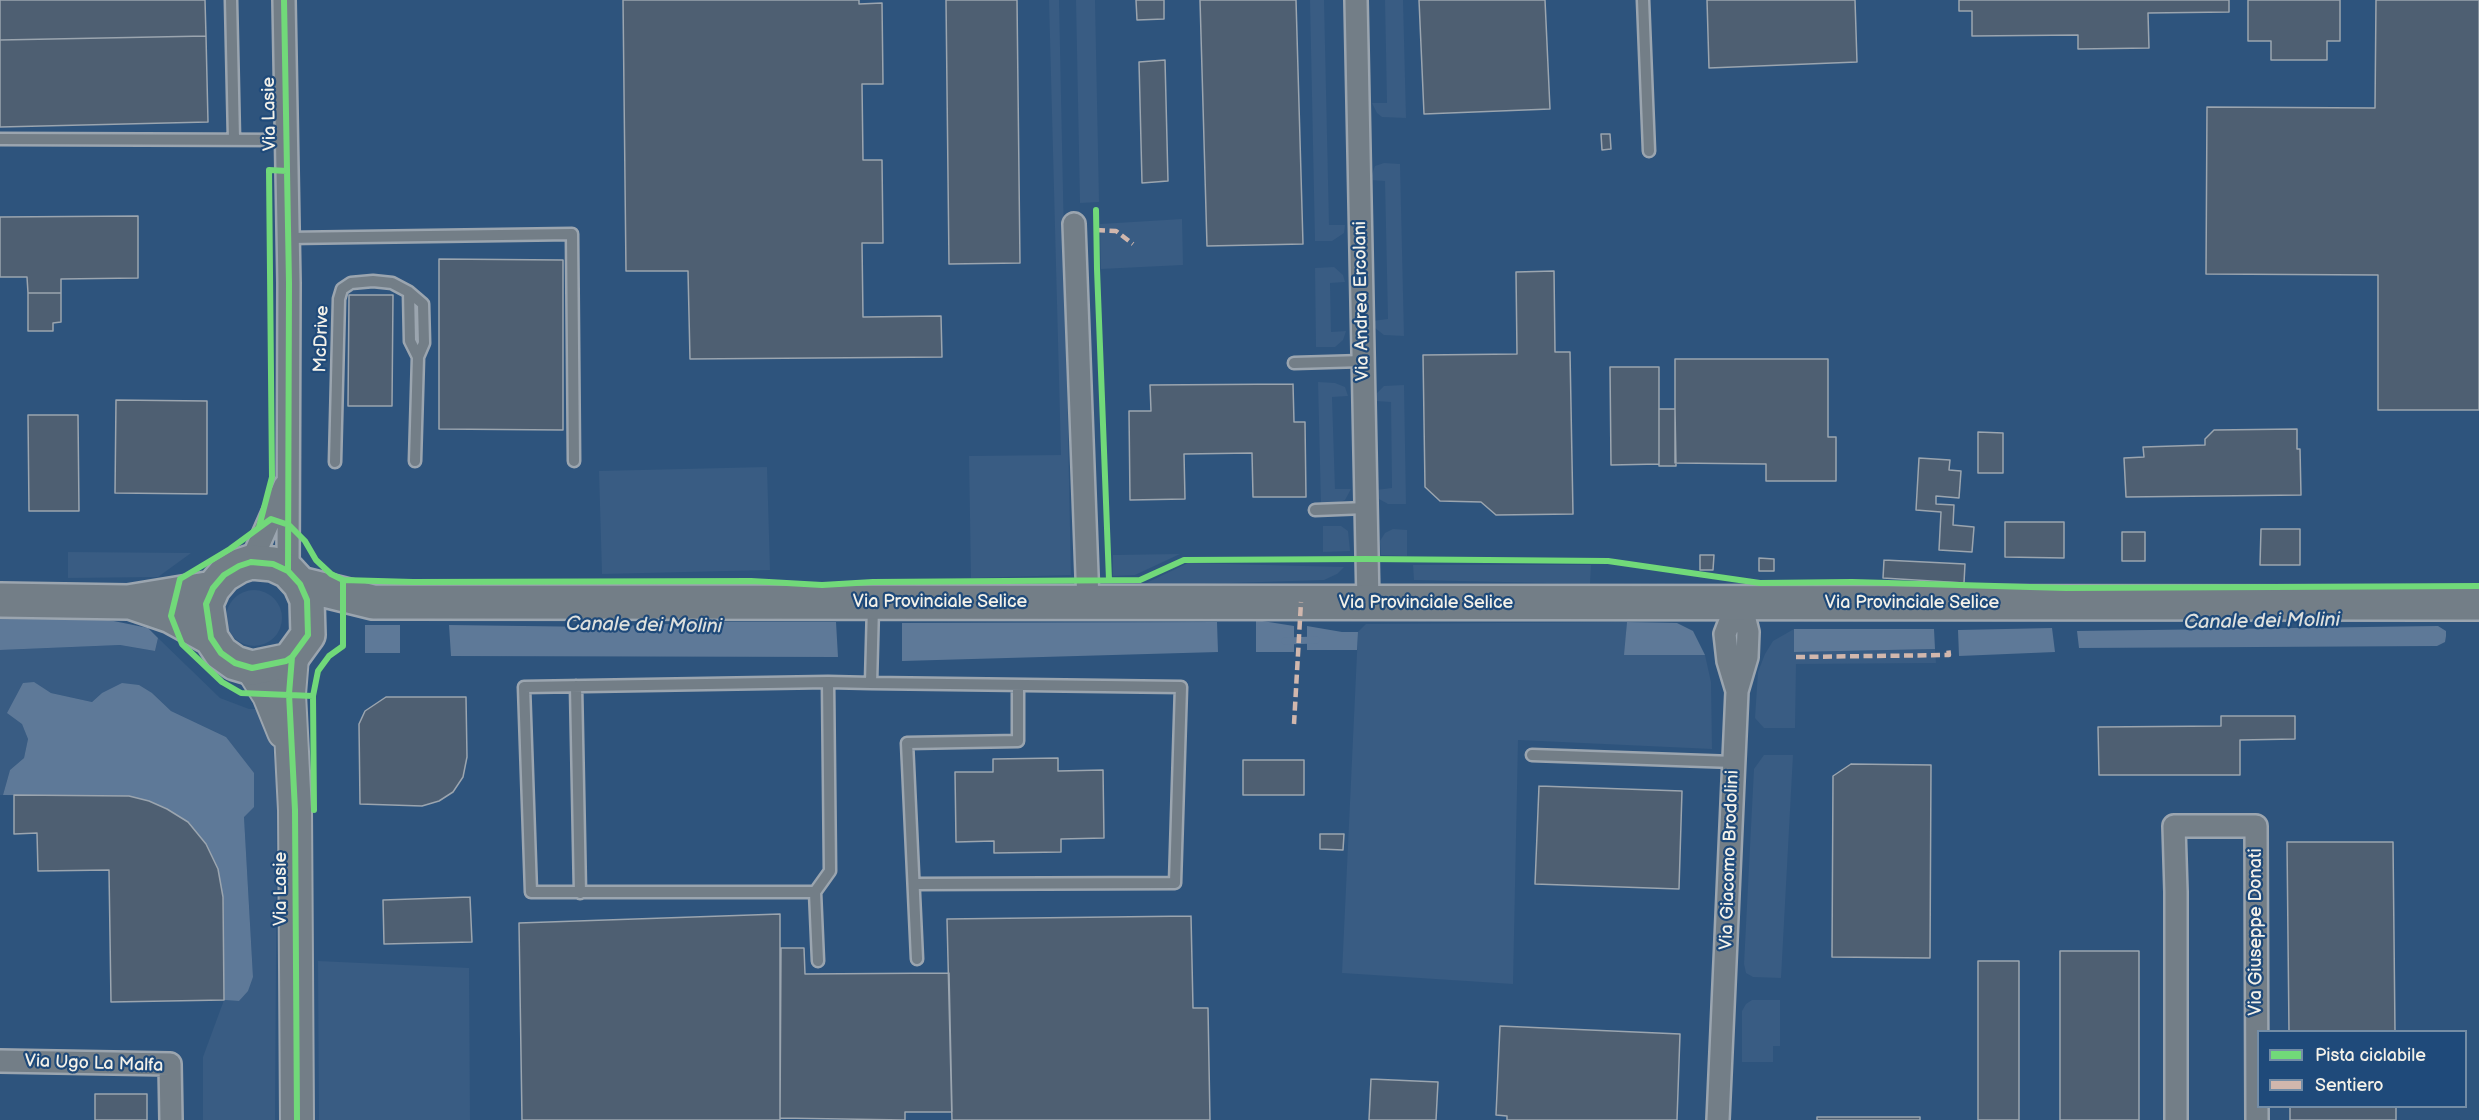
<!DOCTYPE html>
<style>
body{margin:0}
#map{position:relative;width:2479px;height:1120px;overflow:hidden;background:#344b65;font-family:"Balsamiq Sans",sans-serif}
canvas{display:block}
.legend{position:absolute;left:2257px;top:1030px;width:210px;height:78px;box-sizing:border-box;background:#1f4a7a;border:2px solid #748da6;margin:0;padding:8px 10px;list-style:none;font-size:18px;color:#f4f1e8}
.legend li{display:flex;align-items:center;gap:12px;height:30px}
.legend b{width:30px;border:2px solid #748da6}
</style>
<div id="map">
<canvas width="2479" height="1120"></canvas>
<ul class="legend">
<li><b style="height:8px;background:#71d979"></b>Pista ciclabile</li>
<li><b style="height:8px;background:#d1b7ad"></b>Sentiero</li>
</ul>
</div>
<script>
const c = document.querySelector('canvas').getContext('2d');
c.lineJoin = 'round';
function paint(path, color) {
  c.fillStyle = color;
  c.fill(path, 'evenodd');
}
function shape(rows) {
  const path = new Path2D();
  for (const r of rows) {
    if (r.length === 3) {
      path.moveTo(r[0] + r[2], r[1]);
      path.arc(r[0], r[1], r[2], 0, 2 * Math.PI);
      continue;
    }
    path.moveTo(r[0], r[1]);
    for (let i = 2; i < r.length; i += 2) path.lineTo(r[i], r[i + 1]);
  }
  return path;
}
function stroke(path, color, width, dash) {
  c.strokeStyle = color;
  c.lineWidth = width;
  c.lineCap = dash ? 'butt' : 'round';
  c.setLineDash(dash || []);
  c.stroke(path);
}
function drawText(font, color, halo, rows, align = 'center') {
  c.font = font + ' "Balsamiq Sans",sans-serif';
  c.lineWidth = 4.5;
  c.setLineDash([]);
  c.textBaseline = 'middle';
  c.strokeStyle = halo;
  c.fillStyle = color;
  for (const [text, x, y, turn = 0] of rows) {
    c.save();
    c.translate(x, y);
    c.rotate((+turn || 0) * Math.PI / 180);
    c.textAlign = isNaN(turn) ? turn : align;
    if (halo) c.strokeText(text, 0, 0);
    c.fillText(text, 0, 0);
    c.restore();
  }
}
paint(shape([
 [0,0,2479,0,2479,1120,0,1120],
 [2258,1032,2466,1032,2466,1106,2258,1106]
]), '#2e547d');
paint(shape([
 [1049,0,1059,0,1071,575,971,578,969,456,1061,455],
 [1076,0,1095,0,1099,202,1080,203],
 [1310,0,1324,0,1329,225,1345,225,1344,233,1332,241,1315,241],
 [1385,0,1403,0,1406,118,1382,117,1377,113,1372,103,1387,103],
 [1384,163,1400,164,1404,336,1384,335,1375,328,1372,321,1388,319,1385,181,1370,180,1375,166],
 [1182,219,1183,265,1101,269,1100,224],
 [1334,267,1343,275,1345,282,1330,283,1331,332,1346,331,1343,340,1335,347,1316,347,1315,268],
 [1318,382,1335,383,1345,387,1348,396,1332,397,1335,489,1351,489,1345,500,1335,504,1321,505],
 [1404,385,1406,504,1388,504,1379,499,1376,490,1392,488,1391,402,1375,401,1377,393,1384,386],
 [767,467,770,570,602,574,599,471],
 [1323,526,1341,526,1348,531,1350,551,1323,552],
 [1393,529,1407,530,1407,556,1381,555,1380,541,1385,533],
 [68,552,191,553,158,577,68,578],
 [1180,554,1135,575,1113,576,1113,555],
 [1188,563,1344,567,1337,574,1324,580,1140,586],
 [1413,565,1591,565,1590,584,1414,580],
 [254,618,28],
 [1627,622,1625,655,1705,655,1711,682,1712,749,1518,740,1513,984,1342,973,1358,632,1366,624],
 [1794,629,1795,652,1935,649,1936,663,1796,664,1795,728,1764,728,1755,718,1758,672,1765,654,1773,641],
 [158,638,220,698,249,709,264,709,272,737,277,792,275,1120,203,1120,203,1057,224,1000,239,1001,253,977,244,817,226,737,171,711,152,693,102,693,92,702,51,693,33,682,22,723,28,739,24,758,10,770,3,795,0,795,0,650,120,645,155,651],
 [1764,755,1793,755,1781,978,1753,977,1746,973,1744,964,1754,769],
 [318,961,469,968,470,1120,319,1120],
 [1752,1000,1780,1000,1780,1046,1773,1046,1773,1062,1742,1062,1742,1011,1746,1004]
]), '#395c83');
paint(shape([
 [0,618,99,618,148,628,158,638,155,651,120,645,0,650],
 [1256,620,1294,626,1294,652,1256,652],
 [719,622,836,622,838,657,451,656,449,625,597,627],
 [1217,622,1218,652,902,661,902,623],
 [1627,622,1677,623,1693,631,1705,655,1624,655],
 [365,625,400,625,400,653,365,653],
 [1307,626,1342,632,1358,632,1357,650,1307,650],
 [2438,626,2446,631,2446,636,2445,642,2437,646,2079,648,2077,631],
 [2052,628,2055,652,1959,656,1958,630],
 [1794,629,1934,629,1935,649,1794,652],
 [34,682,51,693,92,702,102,693,122,683,139,685,152,693,171,711,226,737,254,773,254,807,244,817,253,977,248,991,239,1001,224,1000,223,897,188,822,167,809,149,801,129,796,3,795,10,770,24,758,28,739,22,724,7,713,23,683]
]), '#5e7998');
stroke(shape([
 [1285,641,1316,640]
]), '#5e7998', 7);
const building = shape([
 [0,0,205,0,206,36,0,40,0,0],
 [623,0,859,0,859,4,882,3,883,84,862,84,863,160,882,160,883,243,862,243,863,317,941,316,942,357,690,359,688,271,626,271,623,0],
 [946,0,1017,0,1020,263,949,264,946,0],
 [1136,0,1164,0,1164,19,1137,20,1136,0],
 [1200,0,1296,0,1303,244,1207,246,1200,0],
 [1419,0,1545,0,1550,109,1424,114,1419,0],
 [1707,0,1855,0,1857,62,1709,68,1707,0],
 [1959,0,2229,0,2229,12,2148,13,2149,48,2078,49,2078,35,1972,36,1972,11,1959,11,1959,0],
 [2248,0,2340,0,2340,41,2327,41,2327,60,2271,60,2271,41,2248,41,2248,0],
 [2376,0,2479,0,2479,410,2378,410,2378,275,2206,274,2207,107,2375,108,2376,0],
 [206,36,208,122,0,127,0,40,206,36],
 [1165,60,1168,181,1142,183,1139,62,1165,60],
 [1601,134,1610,134,1611,149,1602,150,1601,134],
 [138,216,138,278,61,279,61,293,28,293,27,277,0,277,0,217,138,216],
 [439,259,563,260,563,430,439,429,439,259],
 [1554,271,1555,352,1570,352,1573,514,1496,515,1481,502,1440,501,1425,487,1423,355,1517,354,1516,272,1554,271],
 [28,293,61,293,61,322,53,323,53,331,28,331,28,293],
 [349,295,393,295,392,406,348,406,349,295],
 [1675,359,1828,359,1828,437,1836,437,1836,481,1766,481,1766,464,1675,463,1675,359],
 [1610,367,1659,367,1659,464,1611,465,1610,367],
 [1293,384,1294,422,1305,422,1306,497,1253,497,1252,453,1184,454,1185,499,1130,500,1129,411,1151,411,1150,385,1293,384],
 [116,400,207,401,207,494,115,493,116,400],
 [1659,409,1675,409,1676,466,1659,466,1659,409],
 [28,415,78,415,79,511,29,511,28,415],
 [2297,429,2297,449,2300,449,2301,495,2126,497,2124,458,2144,457,2143,447,2205,445,2205,439,2214,430,2297,429],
 [1978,432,2003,433,2003,473,1978,473,1978,432],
 [1919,458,1950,460,1949,470,1961,471,1959,498,1936,496,1936,504,1954,505,1953,525,1974,527,1972,552,1939,550,1941,512,1916,510,1919,458],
 [2005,522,2064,522,2064,558,2005,557,2005,522],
 [2261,529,2300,529,2300,565,2260,565,2261,529],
 [2122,532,2145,532,2145,561,2122,561,2122,532],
 [1700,555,1714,555,1713,570,1700,570,1700,555],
 [1759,558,1774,559,1774,571,1759,571,1759,558],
 [1884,560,1965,564,1964,583,1883,578,1884,560],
 [386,697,466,697,467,757,463,777,453,792,439,801,422,806,360,804,359,724,365,711,386,697],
 [2221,716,2295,716,2295,739,2240,740,2240,775,2099,775,2098,727,2221,726,2221,716],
 [1058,758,1058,771,1103,770,1104,838,1061,839,1061,852,994,853,994,841,956,842,955,772,993,772,993,759,1058,758],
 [1243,760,1304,760,1304,795,1243,795,1243,760],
 [1851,764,1931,765,1930,958,1832,957,1833,776,1851,764],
 [1539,786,1682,791,1679,889,1535,884,1539,786],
 [14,795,129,796,149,801,167,809,188,822,206,844,218,869,223,897,224,1000,111,1002,109,870,38,871,37,833,14,834,14,795],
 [1320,834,1344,834,1343,850,1320,849,1320,834],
 [2287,842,2393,842,2395,1032,2289,1032,2287,842],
 [470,897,472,942,384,944,383,900,470,897],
 [780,914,780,1120,522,1120,519,923,780,914],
 [1191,916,1193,1008,1208,1008,1210,1120,952,1120,947,919,1191,916],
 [781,948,804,948,805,974,949,973,952,1112,905,1112,905,1120,780,1118,781,948],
 [2060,951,2139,951,2139,1120,2060,1120,2060,951],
 [1978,961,2019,961,2019,1120,1978,1120,1978,961],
 [1500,1026,1680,1034,1677,1120,1507,1120,1507,1116,1496,1115,1500,1026],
 [1371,1079,1438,1082,1436,1120,1369,1120,1371,1079],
 [95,1094,147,1094,147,1120,95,1120,95,1094],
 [2290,1106,2396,1106,2396,1120,2290,1120,2290,1106],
 [1817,1117,1920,1117,1920,1120,1817,1120,1817,1117]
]);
paint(building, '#4e5f72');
stroke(building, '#9ba5af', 1.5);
const lane = shape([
 [231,0,234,139],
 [1643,0,1649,151],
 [0,139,286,140],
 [288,238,572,234,574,461],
 [409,292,410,341,418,357],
 [1294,363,1363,361],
 [335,462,339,299,342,289,351,283,373,281,392,283,409,292,423,304,424,343,418,357,415,461],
 [1315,510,1366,508],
 [828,682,871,683,873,606],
 [871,683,1181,687,1175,883,914,884],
 [576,686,580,893],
 [1532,755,1734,762],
 [815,892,830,871,828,682,524,687,531,892,815,892,818,961],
 [917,959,907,743,1018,741,1018,685]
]);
const street = shape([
 [284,0,289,283,288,571],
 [1356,0,1368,603],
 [1074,224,1088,602],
 [251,562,285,485],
 [1737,603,1725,634,1728,661,1737,691],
 [0,1061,170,1064,171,1120],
 [1718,1120,1737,691,1747,657,1748,632,1741,603],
 [2176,1120,2176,892,2174,826,2256,826,2257,1120]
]);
const secondary = shape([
 [292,657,289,694,295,810,297,1120],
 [252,668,269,695,284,732]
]);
const primary = shape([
 [300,584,373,602,2479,603],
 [0,600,128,602,213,588,224,575,239,566,251,562,273,564,288,571,300,584,307,600,308,635,292,657,286,661,252,668,235,663,221,653,211,638,206,604,213,588],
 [130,602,171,616,211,638]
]);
stroke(lane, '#9ba5af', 15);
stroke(street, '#9ba5af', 26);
stroke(secondary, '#9ba5af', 36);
stroke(primary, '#9ba5af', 38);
stroke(lane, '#737e87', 10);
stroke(street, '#737e87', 21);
stroke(secondary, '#737e87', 32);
stroke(primary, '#737e87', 33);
stroke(shape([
 [1096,230,1116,231,1133,244],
 [1796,657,1949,655,1948,647],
 [1294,724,1301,602]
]), '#d1b7ad', 4.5, [9, 4.5]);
stroke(shape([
 [284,0,289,283,288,571],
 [1096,210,1097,269,1109,580],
 [259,527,272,477,269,170,287,171],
 [251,562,273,564,288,571,300,584,307,600,308,635,292,657,286,661,252,668,235,663,221,653,211,638,206,604,213,588,224,575,239,566,251,562],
 [343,580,343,646,329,656,318,671,313,696,241,693,222,682,182,644,171,616,180,579,230,549,271,519,289,525,305,541,316,560,331,574,343,580,413,582,751,581,822,585,873,582,1140,580,1184,560,1366,559,1608,561,1760,583,1852,582,2066,588,2479,586],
 [292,657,289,694,295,810,297,1120],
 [313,696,314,810]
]), '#71d979', 6);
drawText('18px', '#f4f1e8', '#1f4a7a', [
 ["Via Lasie",270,114,-91],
 ["Via Andrea Ercolani",1362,301,-91],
 ["McDrive",322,339,-88],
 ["Via Provinciale Selice",940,602],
 ["Via Provinciale Selice",1426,603],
 ["Via Provinciale Selice",1912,603],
 ["Via Giacomo Brodolini",1730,860,-88],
 ["Via Lasie",281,889,-90],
 ["Via Giuseppe Donati",2256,932,-90],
 ["Via Ugo La Malfa",94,1064,2]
]);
drawText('italic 20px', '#dee0dd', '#1f4a7a', [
 ["Canale dei Molini",2262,622,-1],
 ["Canale dei Molini",644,626,1]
]);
</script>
